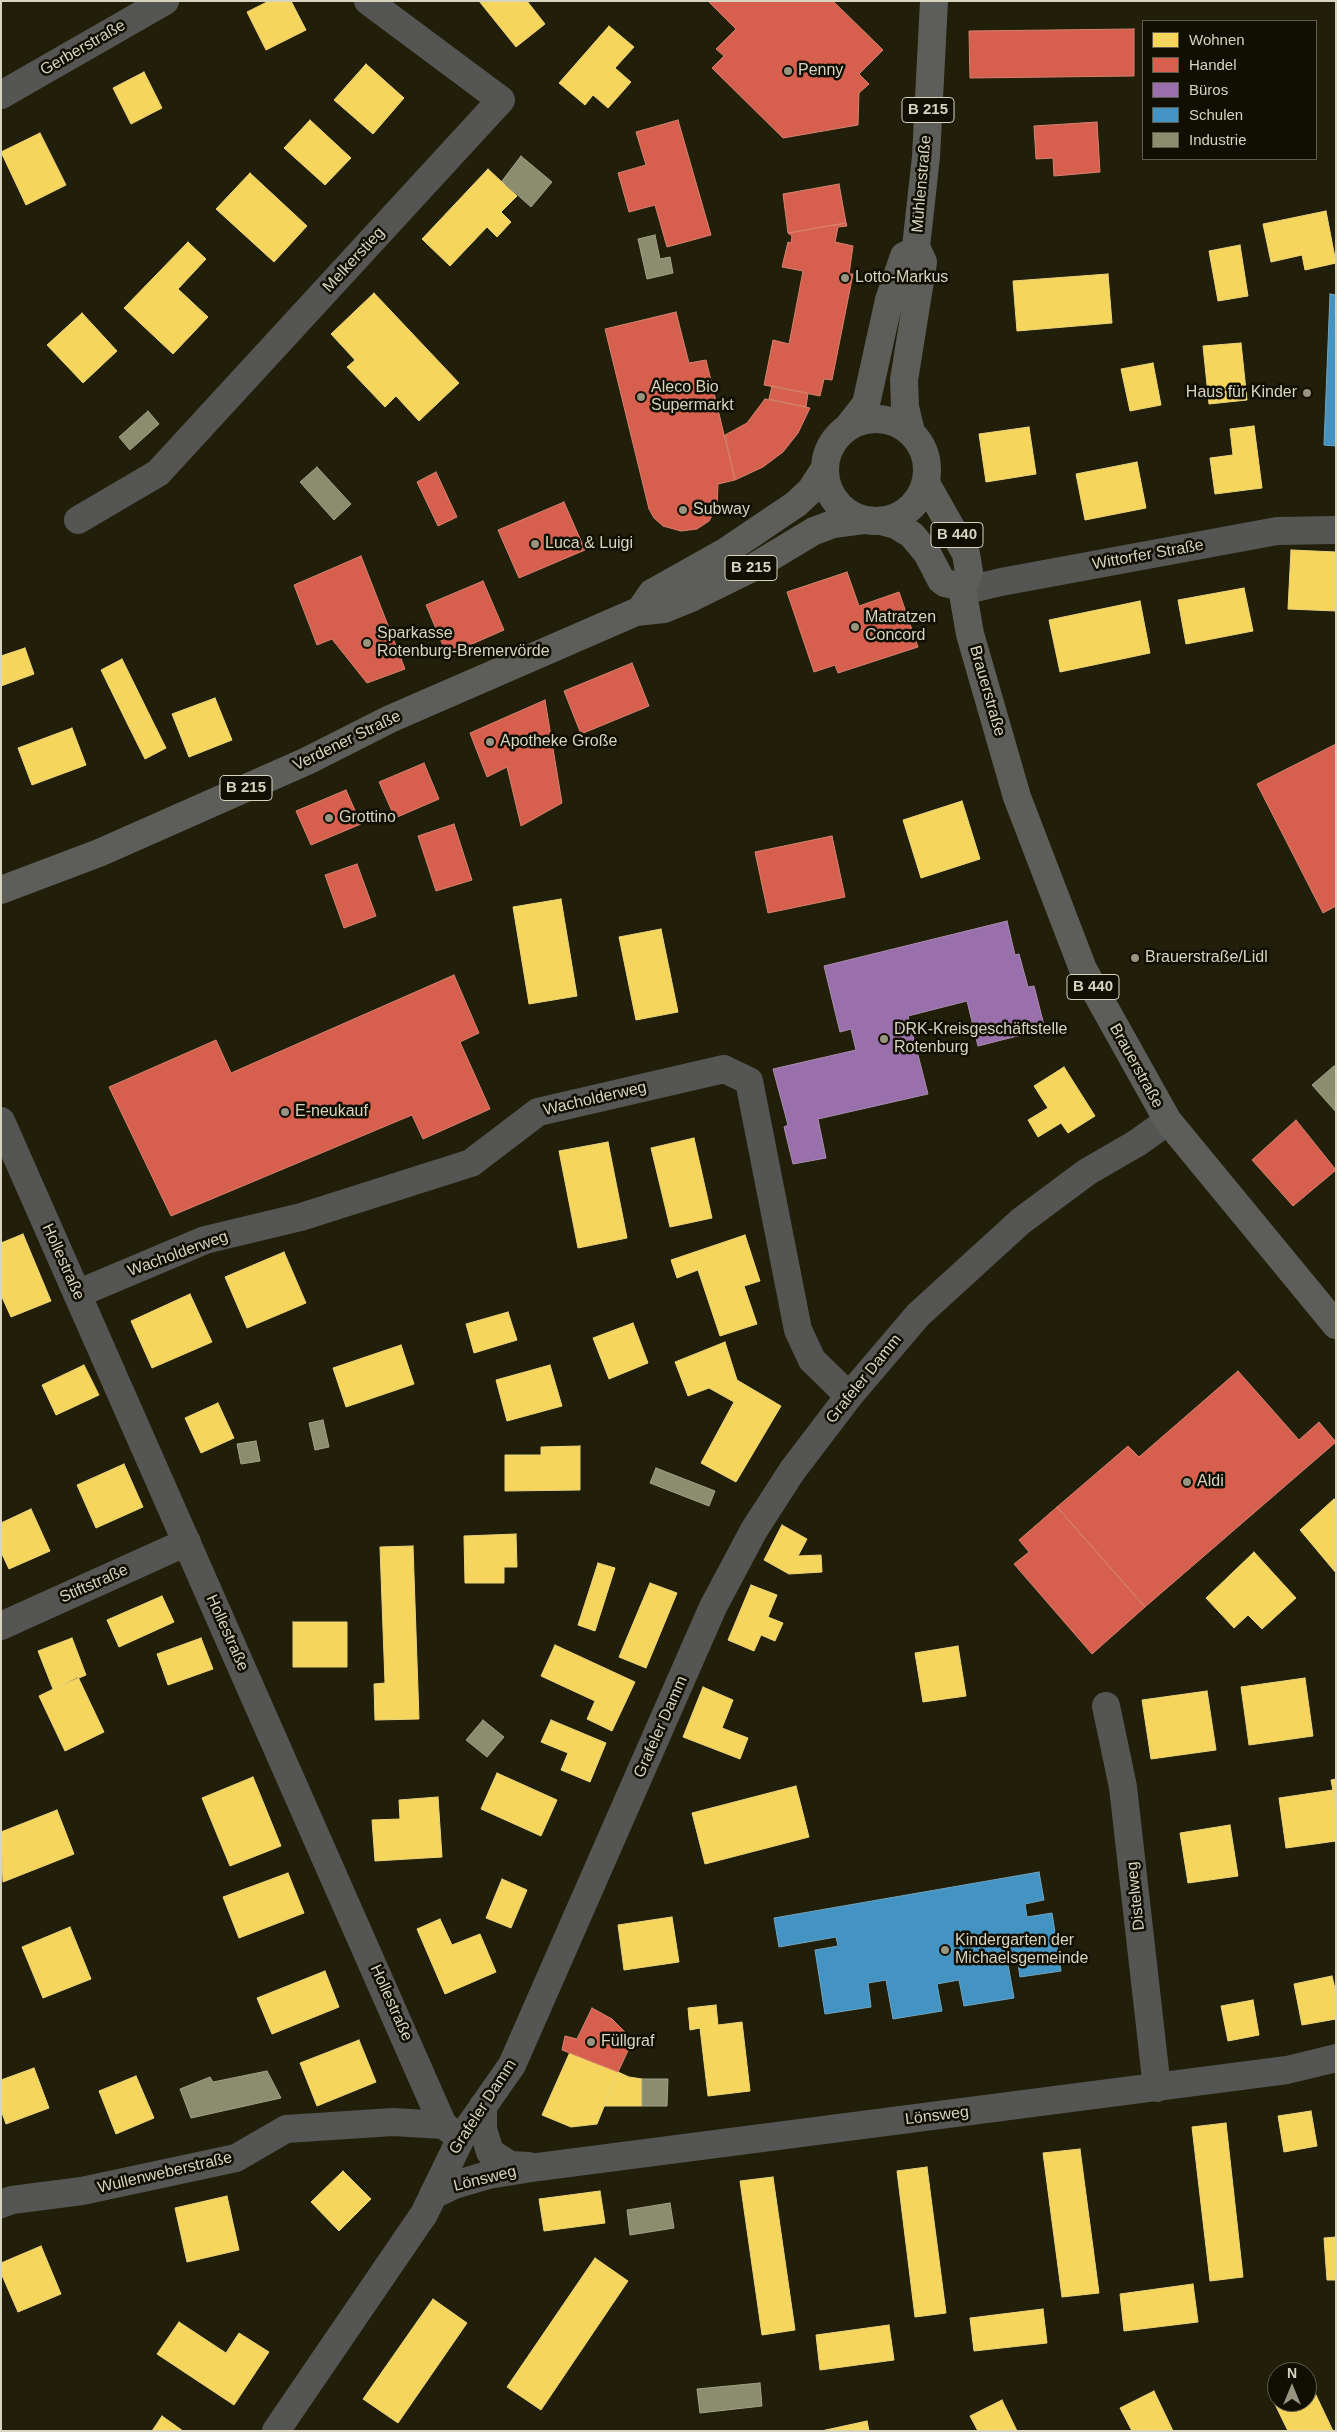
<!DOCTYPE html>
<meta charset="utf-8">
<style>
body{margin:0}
#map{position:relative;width:1337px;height:2432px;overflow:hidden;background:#211e0a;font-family:Arial,sans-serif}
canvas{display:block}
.frame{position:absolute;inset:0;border:2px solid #d7d4bf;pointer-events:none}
.legend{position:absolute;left:1142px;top:20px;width:175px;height:140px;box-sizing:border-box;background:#110e02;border:1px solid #605d4e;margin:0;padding:6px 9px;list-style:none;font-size:15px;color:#d7d4bf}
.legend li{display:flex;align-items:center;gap:10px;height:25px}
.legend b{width:25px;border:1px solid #605d4e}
.north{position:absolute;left:1267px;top:2362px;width:50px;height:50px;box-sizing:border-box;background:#110e02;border:1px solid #605d4e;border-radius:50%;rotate:0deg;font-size:14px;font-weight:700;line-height:20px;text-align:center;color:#d7d4bf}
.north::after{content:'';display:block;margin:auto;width:18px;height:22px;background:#979480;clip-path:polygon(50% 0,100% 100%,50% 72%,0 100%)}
</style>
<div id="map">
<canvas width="1337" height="2432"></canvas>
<div class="frame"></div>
<ul class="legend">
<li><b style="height:14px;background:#f6d55c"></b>Wohnen</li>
<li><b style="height:14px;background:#d6604d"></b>Handel</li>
<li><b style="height:14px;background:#9970ab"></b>Büros</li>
<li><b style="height:14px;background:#4393c3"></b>Schulen</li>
<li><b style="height:14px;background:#8c8c6e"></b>Industrie</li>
</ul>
<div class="north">N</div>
</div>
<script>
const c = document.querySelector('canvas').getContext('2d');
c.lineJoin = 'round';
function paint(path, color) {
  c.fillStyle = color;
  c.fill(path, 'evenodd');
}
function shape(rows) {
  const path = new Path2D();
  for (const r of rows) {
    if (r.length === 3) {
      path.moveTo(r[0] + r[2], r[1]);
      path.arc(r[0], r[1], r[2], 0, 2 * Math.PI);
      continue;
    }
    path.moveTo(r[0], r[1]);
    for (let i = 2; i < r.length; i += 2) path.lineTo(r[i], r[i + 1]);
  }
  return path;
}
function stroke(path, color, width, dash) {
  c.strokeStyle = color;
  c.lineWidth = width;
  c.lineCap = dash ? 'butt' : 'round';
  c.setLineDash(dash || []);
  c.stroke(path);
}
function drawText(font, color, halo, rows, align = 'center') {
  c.font = font + ' Arial,sans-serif';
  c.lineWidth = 5;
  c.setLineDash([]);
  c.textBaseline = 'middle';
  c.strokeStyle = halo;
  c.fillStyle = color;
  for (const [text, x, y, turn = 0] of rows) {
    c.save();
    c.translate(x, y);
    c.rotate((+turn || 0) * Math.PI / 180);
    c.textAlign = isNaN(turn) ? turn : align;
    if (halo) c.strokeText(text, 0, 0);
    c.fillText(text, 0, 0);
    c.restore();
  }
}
const homes = shape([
 [269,1,291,1,306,30,266,50,247,12,269,1],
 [479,1,527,1,545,24,516,47,479,1],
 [609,26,634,47,615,68,631,82,608,108,593,95,585,105,559,83,609,26],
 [366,64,404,98,373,134,334,100,366,64],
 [144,72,162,108,131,124,113,88,144,72],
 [310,120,351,158,325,185,284,148,310,120],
 [40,133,66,185,26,205,1,152,40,133],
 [488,169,517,196,501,212,511,222,497,237,487,227,450,266,422,239,488,169],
 [250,173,307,226,274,262,216,209,250,173],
 [1326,211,1336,263,1305,270,1302,255,1271,262,1263,224,1326,211],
 [188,242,206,259,178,289,208,317,173,354,124,308,188,242],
 [1240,245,1248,296,1218,301,1209,251,1240,245],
 [1108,274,1112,323,1017,331,1013,281,1108,274],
 [374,293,459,383,419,421,396,396,385,407,347,367,355,360,331,334,374,293],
 [82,313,117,351,83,383,47,345,82,313],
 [1241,343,1247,400,1209,404,1203,346,1241,343],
 [1153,363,1161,405,1130,411,1121,369,1153,363],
 [1254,426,1262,488,1215,494,1210,458,1233,455,1230,429,1254,426],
 [1029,427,1036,474,986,482,979,434,1029,427],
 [1137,462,1146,508,1085,520,1076,474,1137,462],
 [1291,550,1336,552,1336,611,1288,609,1291,550],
 [1244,588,1253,631,1186,644,1178,600,1244,588],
 [1140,601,1150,653,1060,672,1049,620,1140,601],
 [25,648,34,674,1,686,1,656,25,648],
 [122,659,150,716,129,727,101,670,122,659],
 [215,698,232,740,189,757,172,714,215,698],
 [150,716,166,748,145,759,129,727,150,716],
 [72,728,86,765,32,785,18,748,72,728],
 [962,801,980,859,921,878,903,820,962,801],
 [561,899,577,996,529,1004,513,907,561,899],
 [661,929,678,1012,636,1020,619,937,661,929],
 [1064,1067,1095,1116,1068,1133,1061,1123,1038,1137,1028,1120,1048,1108,1034,1086,1064,1067],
 [694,1138,712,1218,670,1227,651,1148,694,1138],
 [608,1142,627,1238,578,1248,559,1151,608,1142],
 [23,1234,51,1301,11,1317,1,1295,1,1243,23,1234],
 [745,1235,760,1281,744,1286,757,1324,720,1336,698,1270,677,1278,671,1260,745,1235],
 [284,1252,306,1303,247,1328,225,1277,284,1252],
 [190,1294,212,1342,152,1368,131,1321,190,1294],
 [508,1312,517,1340,474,1353,466,1324,508,1312],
 [633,1323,648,1363,609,1379,593,1338,633,1323],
 [725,1342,737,1380,781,1406,736,1482,701,1463,734,1402,709,1388,688,1396,675,1362,725,1342],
 [401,1345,414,1384,346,1407,333,1368,401,1345],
 [84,1365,99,1395,56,1415,42,1385,84,1365],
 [550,1365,562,1406,507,1421,496,1380,550,1365],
 [218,1403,234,1438,201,1453,185,1418,218,1403],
 [580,1446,580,1490,505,1491,505,1455,541,1455,541,1447,580,1446],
 [124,1464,143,1507,96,1528,77,1485,124,1464],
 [1334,1499,1336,1501,1336,1573,1300,1530,1334,1499],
 [31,1509,50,1551,9,1569,1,1552,1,1523,31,1509],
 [782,1525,807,1539,798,1556,821,1555,822,1572,789,1574,764,1560,782,1525],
 [516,1534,517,1567,504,1567,504,1583,465,1583,464,1536,516,1534],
 [413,1546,419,1719,375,1720,374,1684,385,1683,380,1547,413,1546],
 [1254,1552,1296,1598,1262,1629,1248,1615,1234,1628,1206,1598,1254,1552],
 [598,1563,615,1568,595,1631,578,1625,598,1563],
 [650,1583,677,1593,646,1668,619,1657,650,1583],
 [751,1585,777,1595,768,1617,783,1623,775,1641,761,1635,754,1651,728,1640,751,1585],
 [162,1596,174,1622,119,1647,107,1620,162,1596],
 [293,1622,347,1622,347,1667,293,1667,293,1622],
 [72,1638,86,1675,53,1689,38,1651,72,1638],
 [201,1638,213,1669,168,1685,157,1654,201,1638],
 [555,1645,635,1682,612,1731,587,1719,595,1701,541,1676,555,1645],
 [958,1646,966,1696,923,1702,915,1653,958,1646],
 [78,1677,104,1732,65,1751,39,1696,78,1677],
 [1305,1678,1313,1736,1249,1745,1241,1687,1305,1678],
 [703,1687,733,1700,722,1728,748,1738,740,1759,683,1737,703,1687],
 [1207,1691,1216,1750,1151,1759,1142,1700,1207,1691],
 [551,1720,606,1743,590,1782,561,1770,568,1753,541,1742,551,1720],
 [497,1773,557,1800,541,1836,481,1809,497,1773],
 [253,1777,281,1846,230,1866,202,1798,253,1777],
 [1336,1779,1336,1807,1331,1780,1336,1779],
 [796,1786,809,1837,705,1864,692,1813,796,1786],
 [1333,1790,1336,1807,1336,1841,1286,1848,1279,1798,1333,1790],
 [438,1797,442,1857,375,1861,372,1820,400,1819,399,1800,438,1797],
 [57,1810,74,1854,3,1882,1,1832,57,1810],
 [1230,1825,1238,1876,1188,1883,1180,1833,1230,1825],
 [288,1873,304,1913,239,1938,223,1897,288,1873],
 [502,1879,527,1890,511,1928,486,1918,502,1879],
 [672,1917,679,1962,624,1970,618,1925,672,1917],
 [440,1919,452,1945,480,1934,496,1972,445,1994,417,1929,440,1919],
 [70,1927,91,1979,43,1998,22,1947,70,1927],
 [325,1971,339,2007,272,2034,257,1998,325,1971],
 [1332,1976,1336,1993,1336,2019,1302,2025,1294,1984,1332,1976],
 [1253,2000,1259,2035,1228,2041,1221,2006,1253,2000],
 [716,2005,718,2025,742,2022,750,2091,708,2096,700,2028,690,2030,688,2008,716,2005],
 [359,2040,376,2082,317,2106,300,2063,359,2040],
 [570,2052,618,2072,597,2124,571,2127,542,2115,570,2052],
 [34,2068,49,2108,6,2124,1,2110,1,2080,34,2068],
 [618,2072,629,2077,642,2079,642,2106,604,2106,618,2072],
 [136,2076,154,2118,116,2134,99,2091,136,2076],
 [1311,2111,1317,2146,1284,2152,1278,2116,1311,2111],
 [1226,2123,1243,2277,1210,2281,1192,2127,1226,2123],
 [1080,2149,1099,2293,1062,2297,1043,2153,1080,2149],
 [927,2167,946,2313,915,2317,897,2171,927,2167],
 [343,2171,371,2199,339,2231,311,2202,343,2171],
 [773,2177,795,2330,762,2335,740,2181,773,2177],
 [600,2191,605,2223,544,2231,539,2199,600,2191],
 [227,2196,239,2250,187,2262,175,2208,227,2196],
 [1336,2237,1336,2280,1327,2280,1324,2238,1336,2237],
 [41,2246,61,2294,18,2312,1,2273,1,2263,41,2246],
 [595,2258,628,2281,541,2410,507,2387,595,2258],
 [1193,2284,1198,2322,1124,2331,1120,2294,1193,2284],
 [433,2299,467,2323,398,2423,363,2399,433,2299],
 [1043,2309,1047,2343,974,2351,970,2318,1043,2309],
 [179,2322,226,2353,239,2333,269,2352,234,2405,157,2354,179,2322],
 [889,2325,894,2360,820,2370,816,2335,889,2325],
 [1307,2376,1333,2431,1288,2431,1270,2394,1277,2390,1277,2402,1307,2402,1307,2376],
 [1154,2391,1173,2431,1132,2431,1120,2408,1154,2391],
 [1002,2400,1017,2431,978,2431,970,2416,1002,2400],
 [162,2416,183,2431,152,2431,162,2416],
 [867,2421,869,2431,821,2431,867,2421]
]);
paint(homes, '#f6d55c');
stroke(homes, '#edd57a', 1);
const shops = shape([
 [708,1,833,1,883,50,859,74,869,84,859,93,858,125,783,138,712,68,724,56,716,49,736,29,708,1],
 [1134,29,1134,76,970,78,969,31,1134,29],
 [678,120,711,235,667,247,655,205,629,212,618,173,646,165,636,132,678,120],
 [1097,122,1100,172,1054,176,1053,158,1036,159,1034,126,1097,122],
 [839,184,846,223,788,233,783,194,839,184],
 [846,223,847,226,838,227,835,242,853,246,849,274,853,274,832,380,824,379,820,396,764,385,773,340,789,344,803,271,782,267,788,242,791,243,792,236,788,233,846,223],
 [676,312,689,363,706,360,735,480,718,484,717,507,709,521,697,529,681,531,663,526,654,518,649,509,605,329,676,312],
 [772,386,808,393,806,407,769,399,772,386],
 [765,399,810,408,798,433,783,452,763,467,735,480,725,435,747,423,765,399],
 [436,472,457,517,438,526,417,482,436,472],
 [564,502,585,550,519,578,498,530,564,502],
 [361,556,405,669,367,683,332,639,317,645,294,585,361,556],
 [847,572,859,606,899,592,918,647,838,673,835,665,814,672,787,592,847,572],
 [483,581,504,630,447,655,426,605,483,581],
 [632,663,649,706,581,734,564,691,632,663],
 [545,700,562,803,521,826,507,767,487,777,470,733,545,700],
 [1336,744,1336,906,1323,913,1257,784,1336,744],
 [424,763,439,799,395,818,379,782,424,763],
 [346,790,361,824,311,845,296,811,346,790],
 [454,824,472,880,436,891,418,836,454,824],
 [832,836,845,897,768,913,755,852,832,836],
 [357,864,376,916,344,928,325,875,357,864],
 [454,975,479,1033,460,1042,490,1109,423,1139,412,1115,171,1216,109,1087,216,1040,231,1073,454,975],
 [1296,1120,1336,1170,1293,1206,1252,1160,1296,1120],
 [1238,1371,1299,1440,1319,1422,1336,1442,1145,1607,1057,1507,1128,1446,1139,1457,1238,1371],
 [1057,1507,1145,1607,1092,1654,1014,1564,1029,1552,1019,1540,1057,1507],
 [592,2008,612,2019,633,2040,618,2072,562,2050,565,2036,577,2039,592,2008]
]);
paint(shops, '#d6604d');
stroke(shops, '#d6836f', 1);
const offices = shape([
 [1007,921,1015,955,1019,954,1028,987,1034,986,1045,1029,978,1046,967,1001,908,1016,928,1094,818,1119,826,1158,793,1164,784,1127,788,1125,773,1069,856,1050,851,1029,840,1032,824,966,1007,921]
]);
paint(offices, '#9970ab');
stroke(offices, '#ac8eb1', 1);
const schools = shape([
 [1330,294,1336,295,1336,446,1324,445,1330,294],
 [1039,1872,1044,1900,1025,1904,1027,1917,1052,1913,1061,1971,1020,1977,1017,1957,1007,1959,1014,1998,964,2006,959,1980,937,1984,942,2011,893,2019,886,1980,868,1983,871,2007,825,2014,815,1950,838,1946,836,1937,779,1947,774,1918,1039,1872]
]);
paint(schools, '#4393c3');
stroke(schools, '#6fa6c2', 1);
const industry = shape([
 [521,156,552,182,531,207,502,181,521,156],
 [655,235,660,259,670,257,673,273,647,279,638,239,655,235],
 [148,411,159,424,130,450,119,437,148,411],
 [317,467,351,504,334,520,300,482,317,467],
 [1334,1066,1336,1068,1336,1112,1312,1085,1334,1066],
 [323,1420,329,1447,315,1450,309,1423,323,1420],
 [256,1441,260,1461,241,1464,237,1444,256,1441],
 [656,1468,715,1491,709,1506,650,1483,656,1468],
 [483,1720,504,1737,487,1757,466,1740,483,1720],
 [267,2071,281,2098,191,2118,180,2089,210,2077,213,2082,267,2071],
 [642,2079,668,2079,667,2106,642,2106,642,2079],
 [670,2203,674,2228,630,2235,627,2210,670,2203],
 [760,2383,762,2406,700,2413,697,2389,760,2383]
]);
paint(industry, '#8c8c6e');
stroke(industry, '#a2a286', 1);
stroke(shape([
 [1,95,165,1],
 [78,520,158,473,501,100,368,1],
 [963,591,1001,582,1277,531,1336,530],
 [1,1121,443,2125,461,2138],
 [77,1294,205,1240,301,1217,471,1163,538,1112,724,1069,749,1081,798,1330,812,1360,849,1396],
 [1,1626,187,1542],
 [1106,1706,1123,1787,1157,2088],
 [483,2106,483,2129,490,2152,510,2165,529,2166],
 [433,2195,454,2185,488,2175,538,2167,1287,2070,1336,2058],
 [1,2204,12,2200,82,2191,236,2158,286,2129,393,2122,443,2125],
 [276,2431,424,2214,461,2138,512,2065,713,1607,754,1530,792,1471,849,1396,918,1315,1021,1221,1087,1172,1137,1143,1168,1121]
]), '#555553', 28);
stroke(shape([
 [876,470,51],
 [848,427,866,404,889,300,904,256,912,252,916,247],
 [911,432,905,407,904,380,923,262,916,247,926,157,934,1],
 [926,483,966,554,969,572,962,588,970,634,1017,797,1083,969,1168,1121,1336,1325],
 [881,521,896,525,912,535,927,553,941,580,945,583,958,586,963,591],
 [636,612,641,609,652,593,725,552,796,504,811,490,825,468],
 [1,890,99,853,307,761,390,719,636,612,664,609,691,598,754,567,814,531,833,524,864,520]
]), '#5d5e5a', 28);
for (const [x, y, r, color] of [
 [788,71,5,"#979480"],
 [845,278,5,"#979480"],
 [1307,393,5,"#979480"],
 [641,397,5,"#979480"],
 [683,510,5,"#979480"],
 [535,544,5,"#979480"],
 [855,627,5,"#979480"],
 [367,643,5,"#979480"],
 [490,742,5,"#979480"],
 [329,818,5,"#979480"],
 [1135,958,5,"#979480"],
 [884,1039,5,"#979480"],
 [285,1112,5,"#979480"],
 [1187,1482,5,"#979480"],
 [945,1950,5,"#979480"],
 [591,2042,5,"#979480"]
]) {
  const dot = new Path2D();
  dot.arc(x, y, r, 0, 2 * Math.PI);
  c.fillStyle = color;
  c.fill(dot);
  stroke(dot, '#110e02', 2);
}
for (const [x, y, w] of [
 [928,110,52],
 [957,535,52],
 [751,568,52],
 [246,788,52],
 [1093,987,52]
]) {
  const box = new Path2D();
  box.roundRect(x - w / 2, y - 12.5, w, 25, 4);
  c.fillStyle = '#110e02';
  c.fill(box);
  stroke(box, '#d7d4bf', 1);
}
drawText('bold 15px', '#d7d4bf', null, [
 ["B 215",928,110],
 ["B 440",957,535],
 ["B 215",751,568],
 ["B 215",246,788],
 ["B 440",1093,987]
]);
drawText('16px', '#d7d4bf', '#110e02', [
 ["Gerberstraße",83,48,-30],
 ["Mühlenstraße",922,184,-85],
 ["Melkerstieg",354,260,-47],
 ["Wittorfer Straße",1148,555,-10],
 ["Brauerstraße",987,691,74],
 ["Verdener Straße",347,741,-26],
 ["Brauerstraße",1136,1066,61],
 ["Wacholderweg",595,1099,-13],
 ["Wacholderweg",178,1254,-20],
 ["Hollestraße",63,1262,66],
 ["Grafeler Damm",864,1379,-51],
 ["Stiftstraße",94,1584,-24],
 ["Hollestraße",227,1633,66],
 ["Grafeler Damm",661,1727,-66],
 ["Distelweg",1136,1896,-96],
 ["Hollestraße",391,2003,66],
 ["Grafeler Damm",483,2107,-57],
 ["Lönsweg",937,2116,-7],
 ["Wullenweberstraße",165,2173,-13],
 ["Lönsweg",485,2179,-14]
]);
drawText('16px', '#d7d4bf', '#110e02', [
 ["Penny",798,71],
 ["Lotto-Markus",855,278],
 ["Aleco Bio",651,388],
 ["Supermarkt",651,406],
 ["Haus für Kinder",1297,393,"right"],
 ["Subway",693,510],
 ["Luca & Luigi",545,544],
 ["Matratzen",865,618],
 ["Concord",865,636],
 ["Sparkasse",377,634],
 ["Rotenburg-Bremervörde",377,652],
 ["Apotheke Große",500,742],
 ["Grottino",339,818],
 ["Brauerstraße/Lidl",1145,958],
 ["DRK-Kreisgeschäftstelle",894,1030],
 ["Rotenburg",894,1048],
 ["E-neukauf",295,1112],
 ["Aldi",1197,1482],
 ["Kindergarten der",955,1941],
 ["Michaelsgemeinde",955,1959],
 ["Füllgraf",601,2042]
], 'left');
</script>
